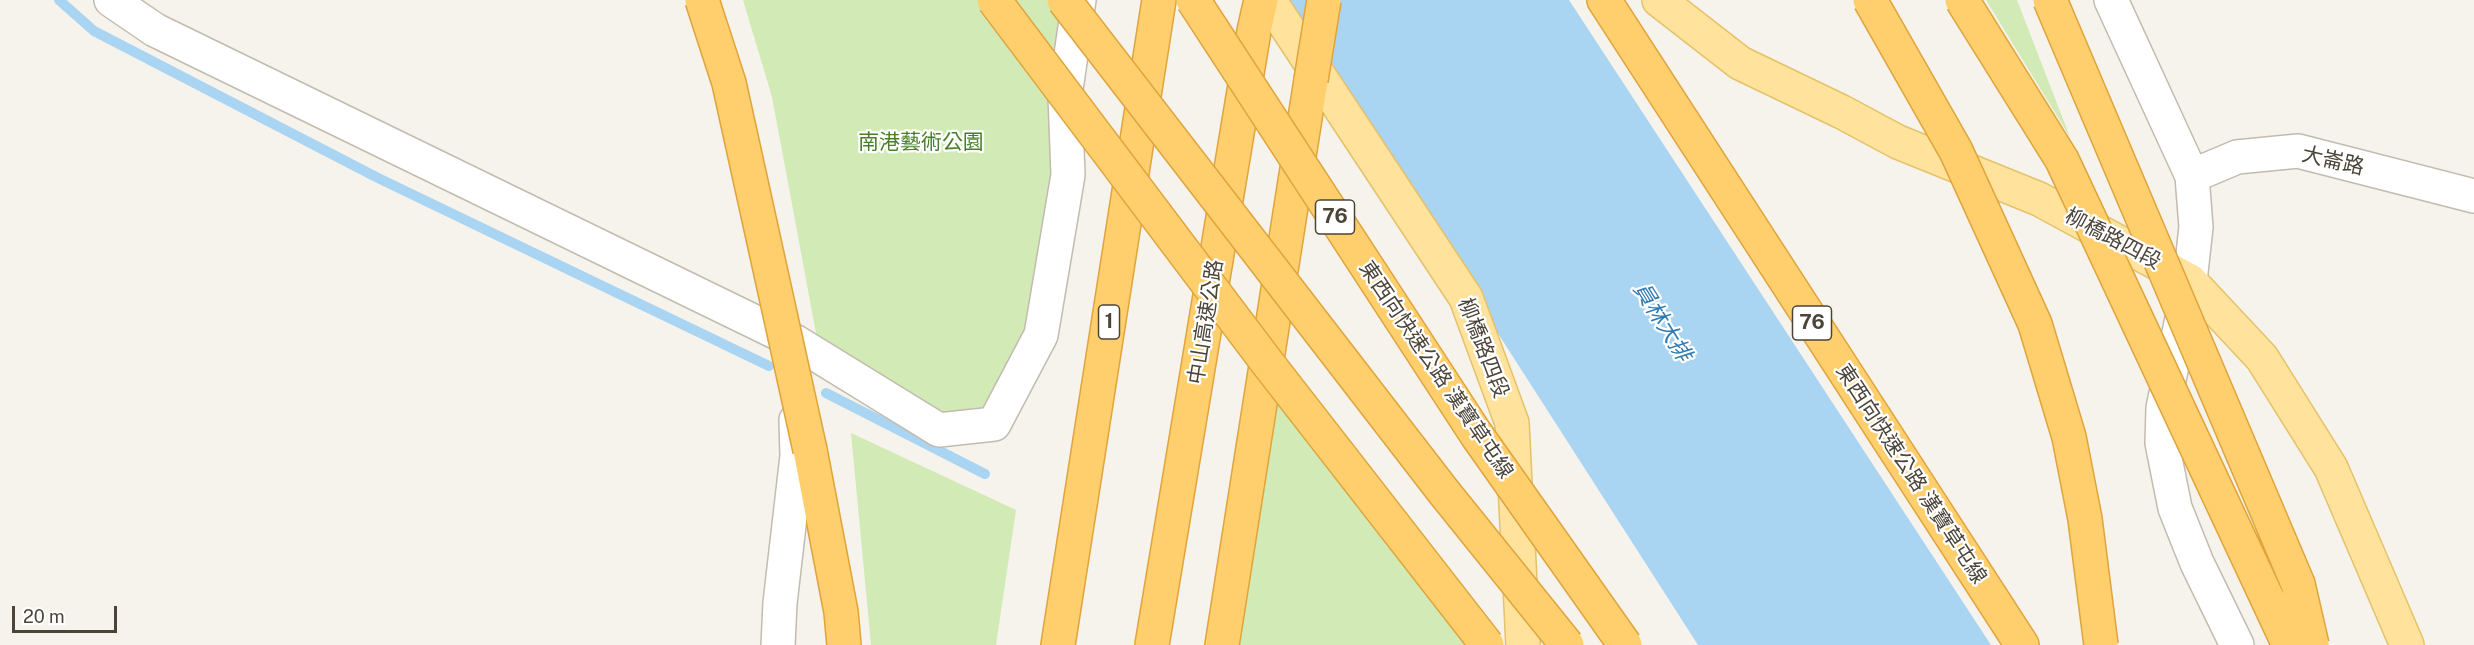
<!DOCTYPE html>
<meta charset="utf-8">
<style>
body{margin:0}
#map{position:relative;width:2474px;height:645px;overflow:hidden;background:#f6f3ec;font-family:"Public Sans",sans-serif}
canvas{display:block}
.scale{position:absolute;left:12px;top:606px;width:105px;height:27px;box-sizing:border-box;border:3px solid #4b4439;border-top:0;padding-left:8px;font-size:18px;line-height:21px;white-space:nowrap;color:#4b4439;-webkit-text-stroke:4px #fff;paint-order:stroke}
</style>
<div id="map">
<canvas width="2474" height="645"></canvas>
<div class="scale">20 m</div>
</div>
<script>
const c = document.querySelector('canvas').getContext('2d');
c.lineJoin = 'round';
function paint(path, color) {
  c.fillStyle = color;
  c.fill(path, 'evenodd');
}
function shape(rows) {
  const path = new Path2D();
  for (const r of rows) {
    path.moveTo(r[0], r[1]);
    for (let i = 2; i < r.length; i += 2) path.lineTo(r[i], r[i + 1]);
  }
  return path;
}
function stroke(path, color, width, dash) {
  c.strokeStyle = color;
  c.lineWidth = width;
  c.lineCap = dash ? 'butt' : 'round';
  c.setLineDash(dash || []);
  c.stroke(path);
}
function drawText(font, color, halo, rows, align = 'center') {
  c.font = font + ' "Public Sans","Noto Sans TC",sans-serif';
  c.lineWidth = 4.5;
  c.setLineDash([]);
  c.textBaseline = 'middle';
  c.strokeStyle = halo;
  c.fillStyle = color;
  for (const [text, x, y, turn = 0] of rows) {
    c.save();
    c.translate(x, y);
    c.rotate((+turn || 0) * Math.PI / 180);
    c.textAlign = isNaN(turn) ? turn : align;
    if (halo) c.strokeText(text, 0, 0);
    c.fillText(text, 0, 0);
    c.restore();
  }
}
paint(shape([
 [743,0,1076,0,1062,154,1032,333,986,418,940,415,821,360,772,97],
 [1986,0,2017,0,2070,137],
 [1266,361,1487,645,1222,645],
 [851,433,1016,510,996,645,871,645]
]), '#d2eab5');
paint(shape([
 [1284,0,1569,0,1991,645,1698,645]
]), '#a9d4f2');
stroke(shape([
 [59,0,94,31,378,178,769,366],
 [826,393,985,474]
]), '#a9d4f2', 10);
const minor = shape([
 [111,0,155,30,796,342,939,430,994,424,1041,335,1068,175,1065,96,1079,0],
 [2111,0,2192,176,2196,227,2190,281,2163,408,2162,443,2175,508,2197,563,2237,645],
 [2192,176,2237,157,2298,151,2474,196],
 [778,645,780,603,797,456,796,420]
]);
const major = shape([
 [1269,0,1466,298,1512,423,1523,645],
 [1659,0,1740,63,1842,112,1898,142,2039,199,2190,281,2262,358,2331,468,2407,645]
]);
const highway = shape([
 [1604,0,2022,645],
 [810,450,841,612,844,645],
 [1058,645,1159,0],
 [1152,645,1254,31,1261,0],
 [1222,645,1311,80]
]);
stroke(minor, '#c2bbae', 36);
stroke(major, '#e6c16a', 36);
stroke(highway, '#e0a43c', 36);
stroke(minor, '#fff', 33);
stroke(major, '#ffe39c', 33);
stroke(highway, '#ffcf6e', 33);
const highwayBridge = shape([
 [702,0,729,83,810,450],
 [994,0,1266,361,1487,645],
 [1064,0,1443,491,1567,645],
 [1193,0,1476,434,1625,645],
 [1870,0,1956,151,2035,324,2069,437,2085,519,2101,645],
 [1962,0,2062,160,2289,645],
 [2050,0,2298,584,2312,645],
 [1311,80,1324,0]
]);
stroke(highwayBridge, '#e0a43c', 36, []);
stroke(highwayBridge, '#ffcf6e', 33);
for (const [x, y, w] of [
 [1335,217,39],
 [1109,322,21],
 [1812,323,39]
]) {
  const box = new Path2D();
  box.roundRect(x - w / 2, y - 17, w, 34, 4.5);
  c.fillStyle = '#fff';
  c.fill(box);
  stroke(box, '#4b4439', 1.5);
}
drawText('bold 20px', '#4b4439', null, [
 ["76",1335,217],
 ["1",1109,322],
 ["76",1812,323]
]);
drawText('21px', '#4a7f2a', '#fff', [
 ["南港藝術公園",921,143]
]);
drawText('21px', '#4b4439', '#fff', [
 ["大崙路",2333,161,13],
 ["柳橋路四段",2113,239,28],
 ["中山高速公路",1206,322,-81],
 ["柳橋路四段",1483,348,69],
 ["東西向快速公路 漢寶草屯線",1436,370,56],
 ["東西向快速公路 漢寶草屯線",1911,474,57]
]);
drawText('italic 22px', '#2e7ab2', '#fff', [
 ["員林大排",1662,322,58]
]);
</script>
